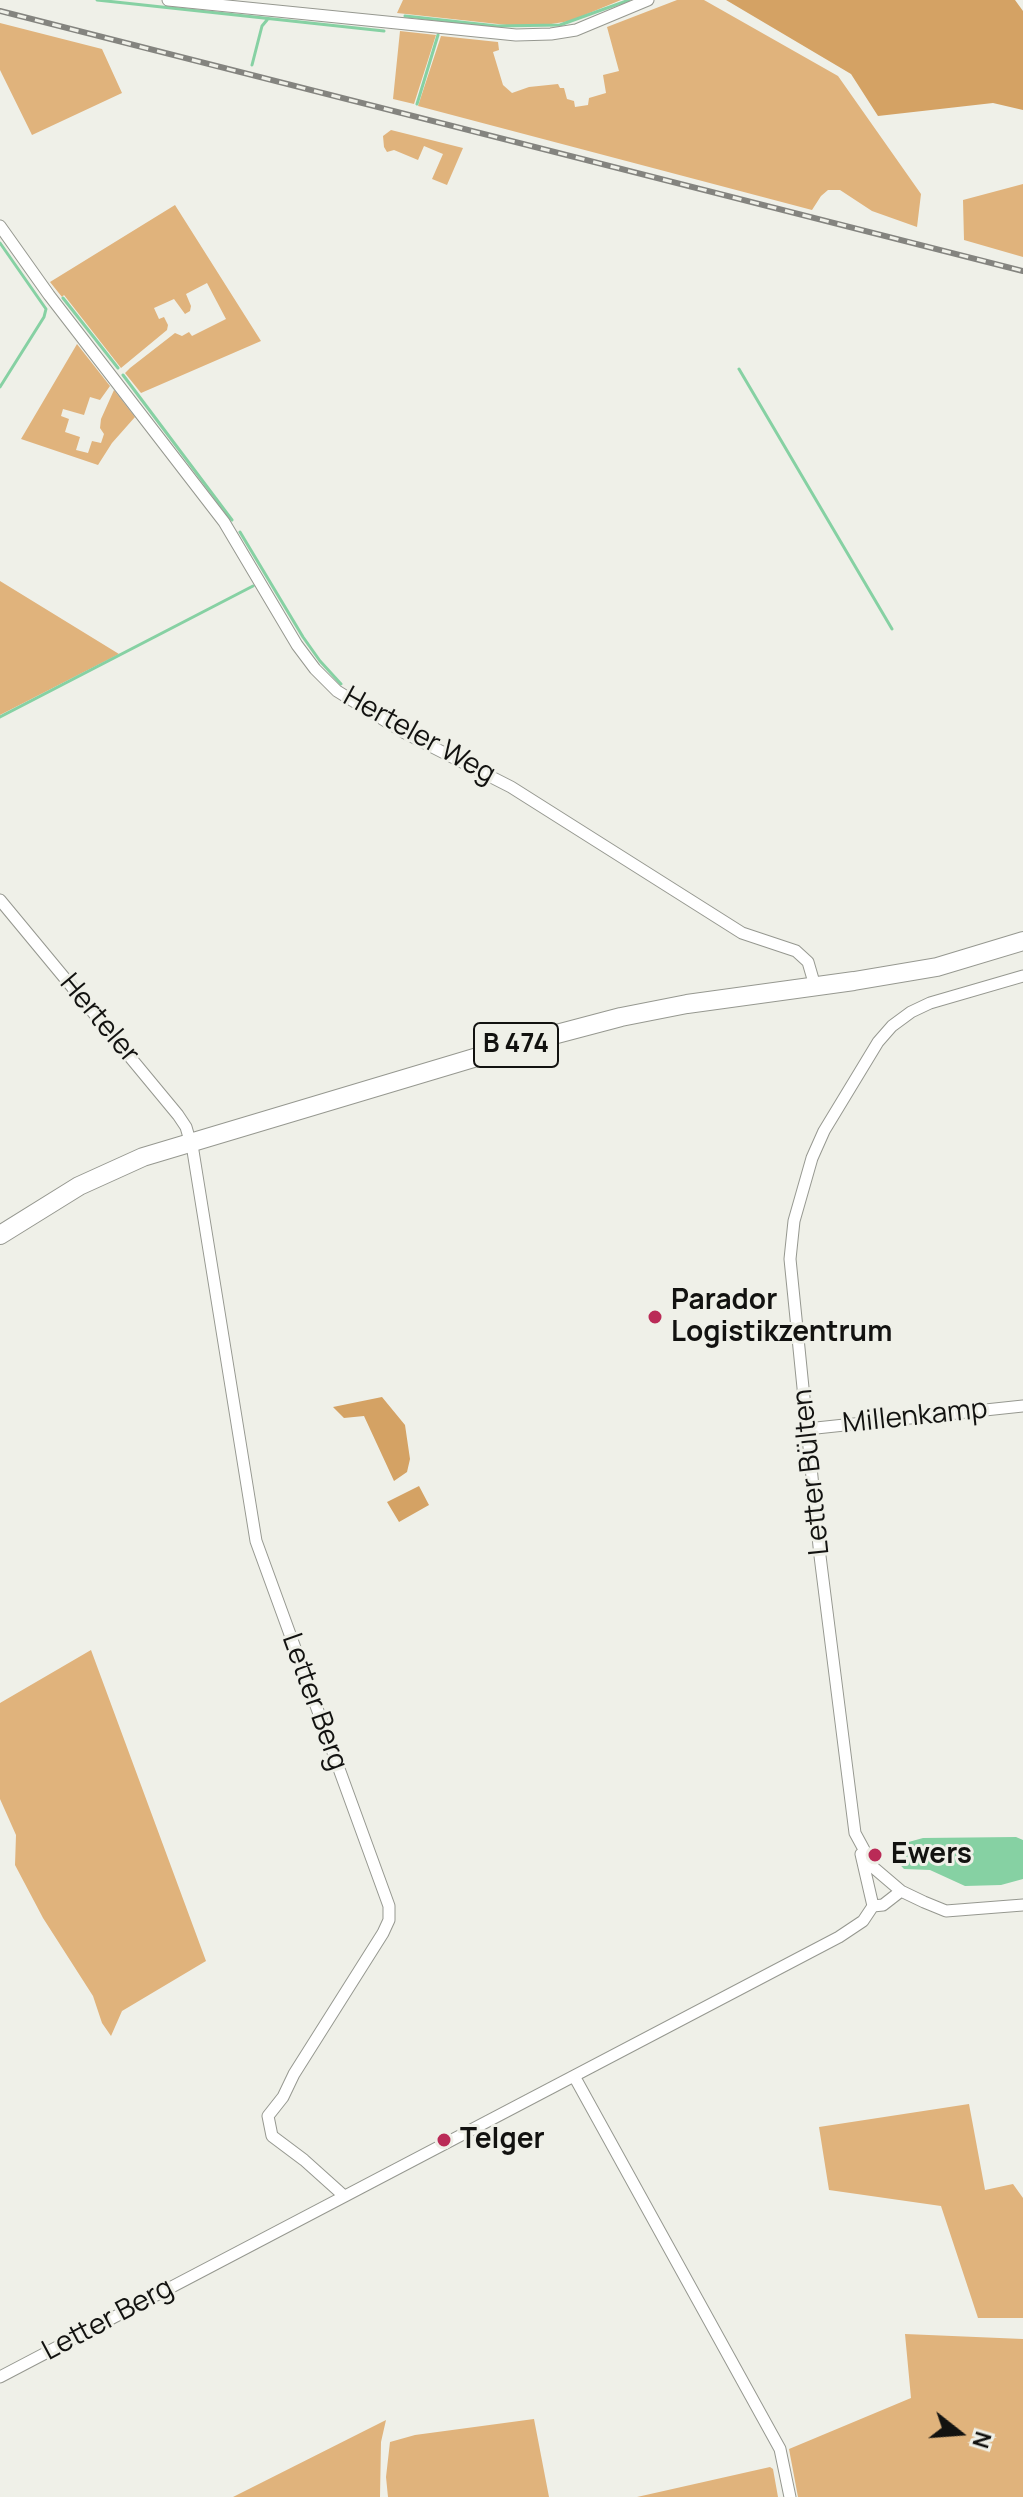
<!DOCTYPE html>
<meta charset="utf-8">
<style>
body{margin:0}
#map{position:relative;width:1023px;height:2497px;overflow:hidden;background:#eff0e8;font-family:Manrope,sans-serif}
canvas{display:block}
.north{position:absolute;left:919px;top:2393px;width:80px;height:80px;-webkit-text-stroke:6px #eff0e8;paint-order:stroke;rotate:107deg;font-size:22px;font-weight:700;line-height:32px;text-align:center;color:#121210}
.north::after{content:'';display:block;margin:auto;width:28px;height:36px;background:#121210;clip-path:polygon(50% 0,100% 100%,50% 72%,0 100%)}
</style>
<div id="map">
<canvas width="1023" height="2497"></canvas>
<div class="north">N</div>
</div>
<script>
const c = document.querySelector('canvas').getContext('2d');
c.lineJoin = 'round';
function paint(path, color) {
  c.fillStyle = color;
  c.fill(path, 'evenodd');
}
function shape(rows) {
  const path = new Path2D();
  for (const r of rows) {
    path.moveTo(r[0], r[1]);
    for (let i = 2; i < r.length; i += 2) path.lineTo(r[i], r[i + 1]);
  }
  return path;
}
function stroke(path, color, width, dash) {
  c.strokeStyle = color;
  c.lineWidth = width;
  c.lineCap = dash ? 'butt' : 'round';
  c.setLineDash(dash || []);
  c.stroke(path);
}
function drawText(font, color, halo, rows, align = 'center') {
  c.font = font + ' Manrope,sans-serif';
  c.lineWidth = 6;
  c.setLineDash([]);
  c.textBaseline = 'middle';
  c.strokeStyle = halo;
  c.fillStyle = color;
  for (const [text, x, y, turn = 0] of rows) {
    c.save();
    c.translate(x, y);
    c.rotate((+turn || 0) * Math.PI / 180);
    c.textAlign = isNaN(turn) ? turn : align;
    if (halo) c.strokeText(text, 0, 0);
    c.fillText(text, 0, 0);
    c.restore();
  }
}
paint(shape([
 [403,0,621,0,570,21,545,25,507,25,397,13],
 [677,0,704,0,838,76,921,194,917,227,872,211,840,190,828,190,821,196,812,210,418,106,441,36,498,42,499,50,493,52,503,85,512,93,529,87,558,84,560,88,564,88,567,99,574,101,575,107,588,105,589,98,606,93,603,75,619,71,607,27],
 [0,23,102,49,122,93,32,135,0,70],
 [400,31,436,35,414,104,393,99],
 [391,130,463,148,447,185,432,179,443,154,424,146,418,160,394,150,387,152,384,147,383,136],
 [1023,184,1023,257,964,240,963,200],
 [175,205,261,341,141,393,125,373,130,368,175,333,182,336,189,332,192,336,226,319,207,283,186,294,191,306,190,311,185,314,174,299,154,308,159,319,164,317,168,325,167,330,121,368,64,295,62,297,50,282],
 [77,344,110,386,100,400,90,397,84,415,63,409,61,416,69,419,65,432,80,437,76,450,88,453,92,441,101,443,104,434,100,428,101,419,114,390,135,417,112,443,98,465,21,439],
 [0,581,119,654,0,715],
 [91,1650,206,1961,122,2011,111,2036,102,2023,93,1996,43,1918,15,1865,16,1835,0,1799,0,1703],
 [969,2104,985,2190,1013,2184,1023,2198,1023,2318,978,2318,941,2206,829,2190,819,2127],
 [905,2334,1023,2339,1023,2497,798,2497,789,2449,911,2398],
 [534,2419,549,2497,388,2497,386,2477,390,2442,415,2435],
 [386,2420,381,2442,380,2497,233,2497],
 [770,2467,773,2469,778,2497,637,2497]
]), '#e0b37c');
paint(shape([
 [726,0,1015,0,1023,11,1023,110,993,103,878,116,851,74],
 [382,1397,405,1425,410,1459,407,1472,394,1481,364,1416,344,1418,333,1407],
 [419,1486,429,1505,399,1522,387,1502]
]), '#d4a264');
paint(shape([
 [1016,1837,1023,1840,1023,1879,1001,1885,965,1886,930,1870,904,1869,890,1854,905,1843,923,1838]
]), '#86d1a3');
stroke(shape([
 [97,0,384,31],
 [405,16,497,26,560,25,629,0],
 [252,65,262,26,267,20],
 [417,104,438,35],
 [0,243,46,309,44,317,0,387],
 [63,298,118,368],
 [739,369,892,629],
 [123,375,232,520],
 [240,532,303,637,320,661,341,684],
 [0,717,253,586]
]), '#86d1a3', 3);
const street = shape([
 [168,0,516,35,551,34,576,30,648,0],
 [0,226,49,295,224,522,297,645,315,669,337,691,405,733,511,787,742,933,796,951,808,962,815,986],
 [0,900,178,1115,186,1127,193,1151,256,1541,389,1906,389,1920,383,1933,294,2074,283,2097,268,2116,272,2136,304,2160,343,2195],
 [1023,976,930,1003,911,1012,892,1026,878,1042,824,1131,812,1158,794,1221,790,1259,820,1556,855,1833,874,1868,901,1891,924,1902,946,1911,1023,1905],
 [807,1429,1023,1406],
 [861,1854,873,1906],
 [873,1906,883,1905,901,1891],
 [574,2076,780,2449,790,2497],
 [0,2377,839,1937,863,1921,873,1906]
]);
const primary = shape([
 [0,1235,79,1186,143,1157,534,1040,621,1017,687,1004,854,981,937,967,1023,941]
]);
stroke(street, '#969890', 13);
stroke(primary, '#969890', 20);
stroke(street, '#fff', 11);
stroke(primary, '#fff', 18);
const rail = shape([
 [0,11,1023,271]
]);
stroke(rail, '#84847f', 6);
stroke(rail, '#eff0e8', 3, [9]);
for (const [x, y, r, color] of [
 [655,1317,8,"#ba2b57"],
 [875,1855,8,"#ba2b57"],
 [444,2140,8,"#ba2b57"]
]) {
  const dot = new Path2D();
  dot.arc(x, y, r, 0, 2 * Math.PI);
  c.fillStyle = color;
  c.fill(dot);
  stroke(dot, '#eff0e8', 3);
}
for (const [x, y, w] of [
 [516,1045,84]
]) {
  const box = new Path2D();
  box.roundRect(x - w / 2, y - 22, w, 44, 6);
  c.fillStyle = '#eff0e8';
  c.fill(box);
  stroke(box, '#121210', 2);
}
drawText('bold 26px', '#121210', null, [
 ["B 474",516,1045]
]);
drawText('28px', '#121210', '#eff0e8', [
 ["Herteler Weg",419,736,29],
 ["Herteler",99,1019,50],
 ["Millenkamp",915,1417,-6],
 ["Letter Bülten",812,1472,-96],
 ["Letter Berg",314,1702,70],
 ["Letter Berg",108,2320,-28]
]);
drawText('bold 28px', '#121210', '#eff0e8', [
 ["Parador",671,1301],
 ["Logistikzentrum",671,1333],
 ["Ewers",891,1855],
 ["Telger",460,2140]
], 'left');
</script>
